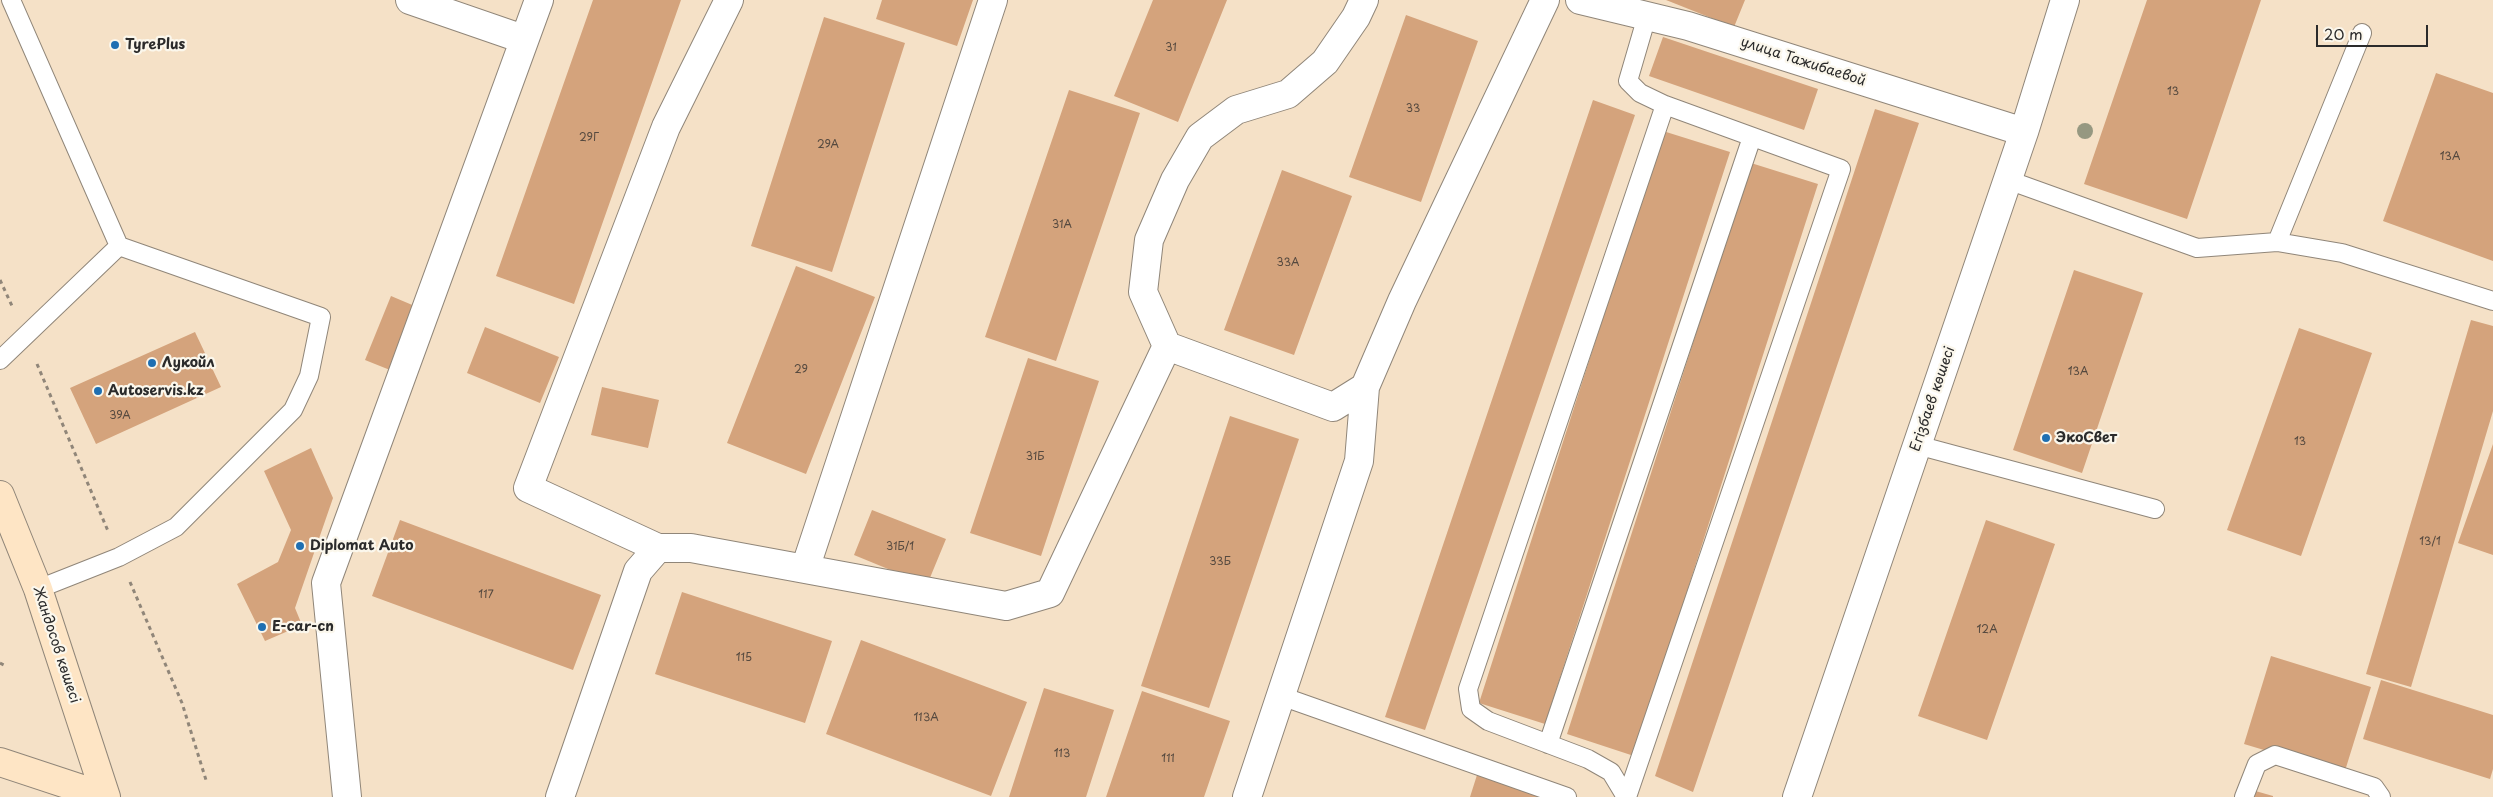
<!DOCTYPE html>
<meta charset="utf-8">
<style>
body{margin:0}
#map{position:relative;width:2493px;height:797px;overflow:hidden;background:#f5e1c7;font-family:"Playpen Sans",sans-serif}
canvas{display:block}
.scale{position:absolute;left:2316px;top:25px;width:112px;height:22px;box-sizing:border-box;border:2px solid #2b2b2b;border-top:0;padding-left:6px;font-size:15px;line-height:18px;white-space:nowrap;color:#2b2b2b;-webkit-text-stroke:4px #fbf7ec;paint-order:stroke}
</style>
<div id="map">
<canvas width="2493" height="797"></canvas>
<div class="scale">20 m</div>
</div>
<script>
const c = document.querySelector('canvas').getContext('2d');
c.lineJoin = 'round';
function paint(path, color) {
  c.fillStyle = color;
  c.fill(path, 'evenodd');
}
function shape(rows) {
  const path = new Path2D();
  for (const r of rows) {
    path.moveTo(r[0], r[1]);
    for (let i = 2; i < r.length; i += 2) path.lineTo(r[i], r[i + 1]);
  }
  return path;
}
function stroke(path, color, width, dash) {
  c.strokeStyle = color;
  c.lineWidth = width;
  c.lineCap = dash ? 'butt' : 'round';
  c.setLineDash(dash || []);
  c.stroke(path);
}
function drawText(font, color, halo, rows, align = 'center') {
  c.font = font + ' "Playpen Sans",sans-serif';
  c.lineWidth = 4.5;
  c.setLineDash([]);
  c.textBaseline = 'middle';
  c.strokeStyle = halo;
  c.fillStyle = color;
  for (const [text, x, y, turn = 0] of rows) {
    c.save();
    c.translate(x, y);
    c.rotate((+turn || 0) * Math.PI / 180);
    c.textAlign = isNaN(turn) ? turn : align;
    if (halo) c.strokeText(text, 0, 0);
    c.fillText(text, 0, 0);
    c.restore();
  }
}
paint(shape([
 [593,0,681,0,574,304,496,276],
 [882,0,973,0,957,46,876,19],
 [1153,0,1227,0,1178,122,1114,96],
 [1666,0,1745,0,1734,27],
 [2147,0,2261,0,2187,219,2084,184],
 [1406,15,1478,41,1421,202,1349,177],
 [824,17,905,43,832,272,751,246],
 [1663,37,1818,89,1804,130,1649,76],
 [2436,73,2493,93,2493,261,2383,221],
 [1069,90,1140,113,1056,361,985,337],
 [1593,100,1635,115,1425,730,1385,717],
 [1875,109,1919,123,1693,792,1655,776],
 [1663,131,1730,152,1545,724,1479,703],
 [1751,163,1818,184,1634,756,1567,734],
 [1282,170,1352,196,1294,355,1224,330],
 [796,266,875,297,806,474,727,443],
 [2074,270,2143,293,2082,473,2013,450],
 [391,296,417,307,390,370,365,360],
 [2471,320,2493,326,2493,411,2411,687,2366,674],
 [485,327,559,357,540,403,467,373],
 [2299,328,2372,353,2301,556,2227,530],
 [195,332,221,387,96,444,70,388],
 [1028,358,1099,381,1041,556,970,533],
 [602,387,659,400,648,448,591,435],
 [1230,416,1299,439,1209,708,1141,686],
 [2493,444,2493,555,2458,543],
 [311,448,333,498,295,608,302,625,265,641,237,584,278,562,291,530,264,471],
 [872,510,946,539,927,585,854,555],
 [400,520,601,595,573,670,372,596],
 [1986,520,2055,544,1987,740,1918,716],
 [682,592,832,641,805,723,655,674],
 [861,640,1027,702,991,796,826,734],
 [2271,656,2371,687,2344,774,2244,744],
 [2381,680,2493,715,2493,769,2490,779,2363,739],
 [1044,688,1114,710,1086,797,1009,797],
 [1142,691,1230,721,1204,797,1106,797],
 [1477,775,1541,797,1470,797],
 [2252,790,2273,796,2273,797,2250,797]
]), '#d4a37c');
const lane = shape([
 [2008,180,2197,248,2277,242,2342,253,2493,301],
 [2277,242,2362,33],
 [0,360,119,246,11,0],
 [1917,445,2155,509],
 [38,589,119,557,176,527,293,410,309,376,321,317,119,246],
 [1281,696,1567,797],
 [1548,744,1752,137],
 [1626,797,1611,772,1588,759,1488,721,1471,709,1468,689,1665,105],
 [1627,797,1841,169,1665,105,1640,93,1628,81,1647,16],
 [2244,797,2257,764,2275,755,2374,787,2381,797]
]);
const street = shape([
 [410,0,523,39],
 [729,0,666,127,528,488,658,548,691,548,1006,606,1050,593,1167,346,1333,407,1365,387,1402,301,1545,0],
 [1580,0,1688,26,2024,132],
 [1167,346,1143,292,1149,240,1175,180,1200,137,1236,110,1288,94,1325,62,1356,17,1364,0],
 [805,569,993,0],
 [347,797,326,583,539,0],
 [560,797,638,571,658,548],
 [1247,797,1359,461,1365,387],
 [1797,797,2024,132,2065,0]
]);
const secondary = shape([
 [0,495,38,589,106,797],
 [0,762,106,797]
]);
stroke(lane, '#908679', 20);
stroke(street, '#908679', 30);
stroke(secondary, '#908679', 30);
stroke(shape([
 [0,280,13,308],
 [37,364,108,531],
 [130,582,182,703,206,780],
 [0,663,4,665]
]), '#908679', 3, [4, 4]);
stroke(lane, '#fff', 18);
stroke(street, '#fff', 28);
stroke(secondary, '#fee5c5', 28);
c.fillStyle = '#969881';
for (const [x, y] of [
 [2085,131]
]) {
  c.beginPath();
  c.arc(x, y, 8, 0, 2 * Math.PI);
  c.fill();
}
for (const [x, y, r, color] of [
 [115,45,5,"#1f6fb2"],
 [152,363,5,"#1f6fb2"],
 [98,391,5,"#1f6fb2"],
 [2046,438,5,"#1f6fb2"],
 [300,546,5,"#1f6fb2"],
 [262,627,5,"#1f6fb2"]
]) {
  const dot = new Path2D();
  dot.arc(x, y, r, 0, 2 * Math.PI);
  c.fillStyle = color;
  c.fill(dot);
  stroke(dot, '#fbf7ec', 2);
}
drawText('11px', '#55493f', null, [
 ["31",1171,48],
 ["13",2173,92],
 ["33",1413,109],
 ["29Г",589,138],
 ["29А",828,145],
 ["13А",2450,157],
 ["31А",1062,225],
 ["33А",1288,263],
 ["29",801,370],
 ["13А",2078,372],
 ["39А",120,416],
 ["13",2300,442],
 ["31Б",1035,457],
 ["13/1",2430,542],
 ["31Б/1",900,547],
 ["33Б",1220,562],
 ["117",486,595],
 ["12А",1987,630],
 ["115",744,658],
 ["113А",926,718],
 ["113",1062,754],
 ["111",1168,759]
]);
drawText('bold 14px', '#2b2b2b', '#fbf7ec', [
 ["TyrePlus",125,45],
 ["Лукойл",162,363],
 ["Autoservis.kz",108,391],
 ["ЭкоСвет",2056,438],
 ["Diplomat Auto",310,546],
 ["E-car-cn",272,627]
], 'left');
drawText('14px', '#2b2b2b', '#fbf7ec', [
 ["улица Тажибаевой",1803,62,18],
 ["Егізбаев көшесі",1933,399,-71],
 ["Жандосов көшесі",56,645,72]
]);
</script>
